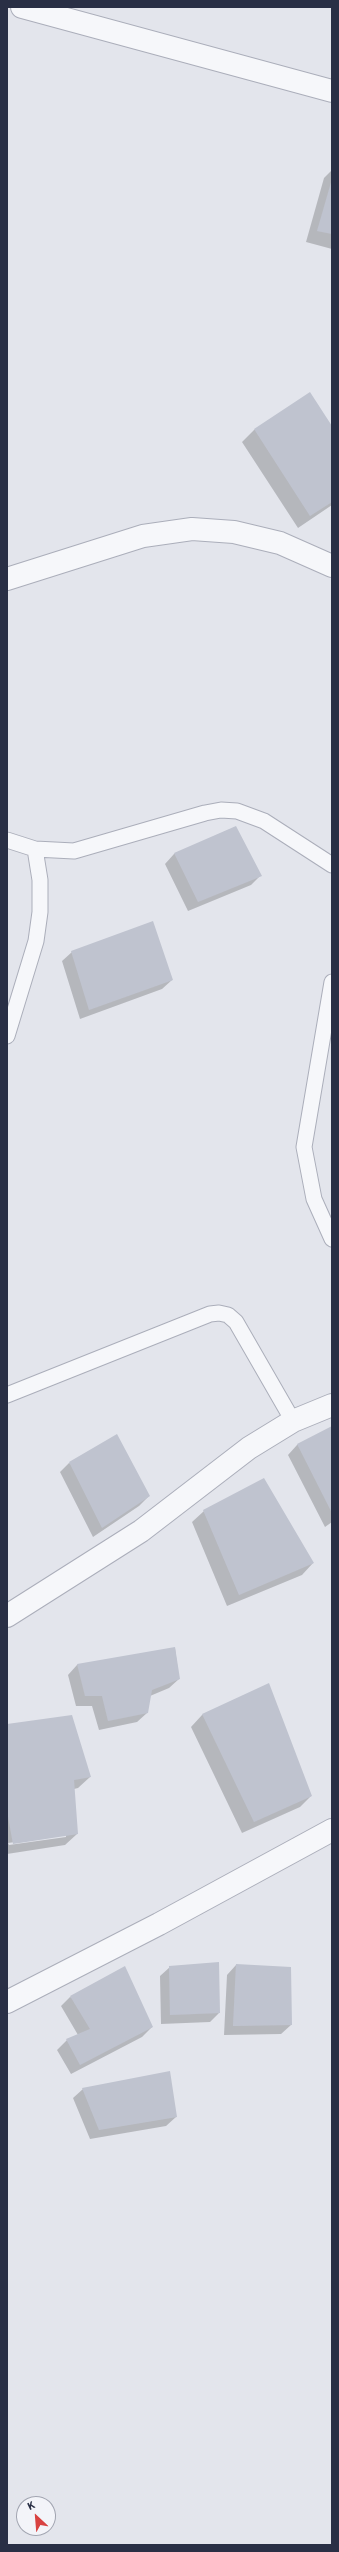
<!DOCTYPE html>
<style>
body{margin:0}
#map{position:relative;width:339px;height:2552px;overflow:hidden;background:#e3e5ec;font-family:"Source Sans 3",sans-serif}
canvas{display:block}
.frame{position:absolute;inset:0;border:8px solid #292f45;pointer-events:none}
.north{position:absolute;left:16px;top:2496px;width:40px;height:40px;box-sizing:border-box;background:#f3f4f9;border:1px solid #a2a5b1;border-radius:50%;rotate:334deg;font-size:11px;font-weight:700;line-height:16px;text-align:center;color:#292f45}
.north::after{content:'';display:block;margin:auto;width:14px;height:18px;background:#d84241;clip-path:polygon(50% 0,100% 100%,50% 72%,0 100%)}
</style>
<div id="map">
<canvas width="339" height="2552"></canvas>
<div class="frame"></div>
<div class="north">K</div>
</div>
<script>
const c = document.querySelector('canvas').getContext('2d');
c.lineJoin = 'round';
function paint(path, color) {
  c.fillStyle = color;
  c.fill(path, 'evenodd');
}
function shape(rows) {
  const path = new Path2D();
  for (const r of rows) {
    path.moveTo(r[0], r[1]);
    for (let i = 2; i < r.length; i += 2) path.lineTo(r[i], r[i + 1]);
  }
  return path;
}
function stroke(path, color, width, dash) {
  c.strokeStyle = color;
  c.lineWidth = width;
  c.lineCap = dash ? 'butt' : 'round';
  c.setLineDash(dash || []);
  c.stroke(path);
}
paint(shape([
 [332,170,332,249,306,242,324,178],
 [310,394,332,428,332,505,298,528,242,442,254,430],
 [235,827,260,876,251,885,188,911,165,864,174,854],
 [72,952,172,980,162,989,80,1019,62,961],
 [332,1427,332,1522,325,1527,288,1455,297,1445],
 [69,1463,149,1496,139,1506,93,1537,60,1472],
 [204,1511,313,1563,302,1575,227,1606,192,1522],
 [175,1648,179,1679,169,1688,150,1696,147,1713,137,1722,99,1730,92,1706,76,1706,68,1675,77,1665],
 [269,1685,311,1796,300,1807,242,1833,191,1727,202,1715],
 [7,1725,90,1777,78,1788,74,1789,77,1834,65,1845,7,1854],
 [66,1835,66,1837,9,1845,8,1843],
 [236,1965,291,2025,281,2034,224,2035,227,1975],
 [170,1967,219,2013,210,2022,161,2024,160,1976],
 [70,1997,152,2027,142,2037,71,2074,57,2050,67,2040,78,2035,61,2006],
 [83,2089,176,2117,166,2126,90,2139,73,2098]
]), '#0003');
paint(shape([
 [332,179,332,234,317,231],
 [310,392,332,426,332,502,310,516,254,429],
 [236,826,262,876,198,902,174,853],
 [153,921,173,980,89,1010,71,951],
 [332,1426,332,1513,297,1444],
 [117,1434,150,1496,102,1528,69,1462],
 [264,1478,314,1563,239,1595,203,1510],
 [175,1647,180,1679,152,1690,148,1713,108,1721,102,1696,85,1696,77,1664],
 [269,1683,312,1796,254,1822,202,1714],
 [72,1715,91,1777,74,1780,78,1834,13,1844,7,1811,7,1724],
 [219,1962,220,2013,170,2015,169,1966],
 [236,1964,291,1967,292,2025,233,2026],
 [125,1966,153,2027,80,2065,66,2039,90,2029,70,1996],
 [170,2071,177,2117,99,2130,82,2088]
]), '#bfc3cf');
const service = shape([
 [7,840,35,849,74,851,205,813,221,810,237,811,264,821,332,865],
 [332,982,304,1147,314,1199,332,1239],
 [7,1036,36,941,40,912,40,880,35,849],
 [7,1395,210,1314,219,1313,228,1315,236,1322,293,1421]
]);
const minor = shape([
 [7,579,143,536,192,529,234,532,280,543,332,566],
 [7,1616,141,1531,249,1448,293,1421,332,1405],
 [7,2002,159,1924,332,1830]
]);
const tertiary = shape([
 [22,7,332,91]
]);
stroke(service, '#abaeba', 17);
stroke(minor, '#abaeba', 24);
stroke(tertiary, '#abaeba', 24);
stroke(service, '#f6f7fa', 15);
stroke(minor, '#f6f7fa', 22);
stroke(tertiary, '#f6f7fa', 22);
</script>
